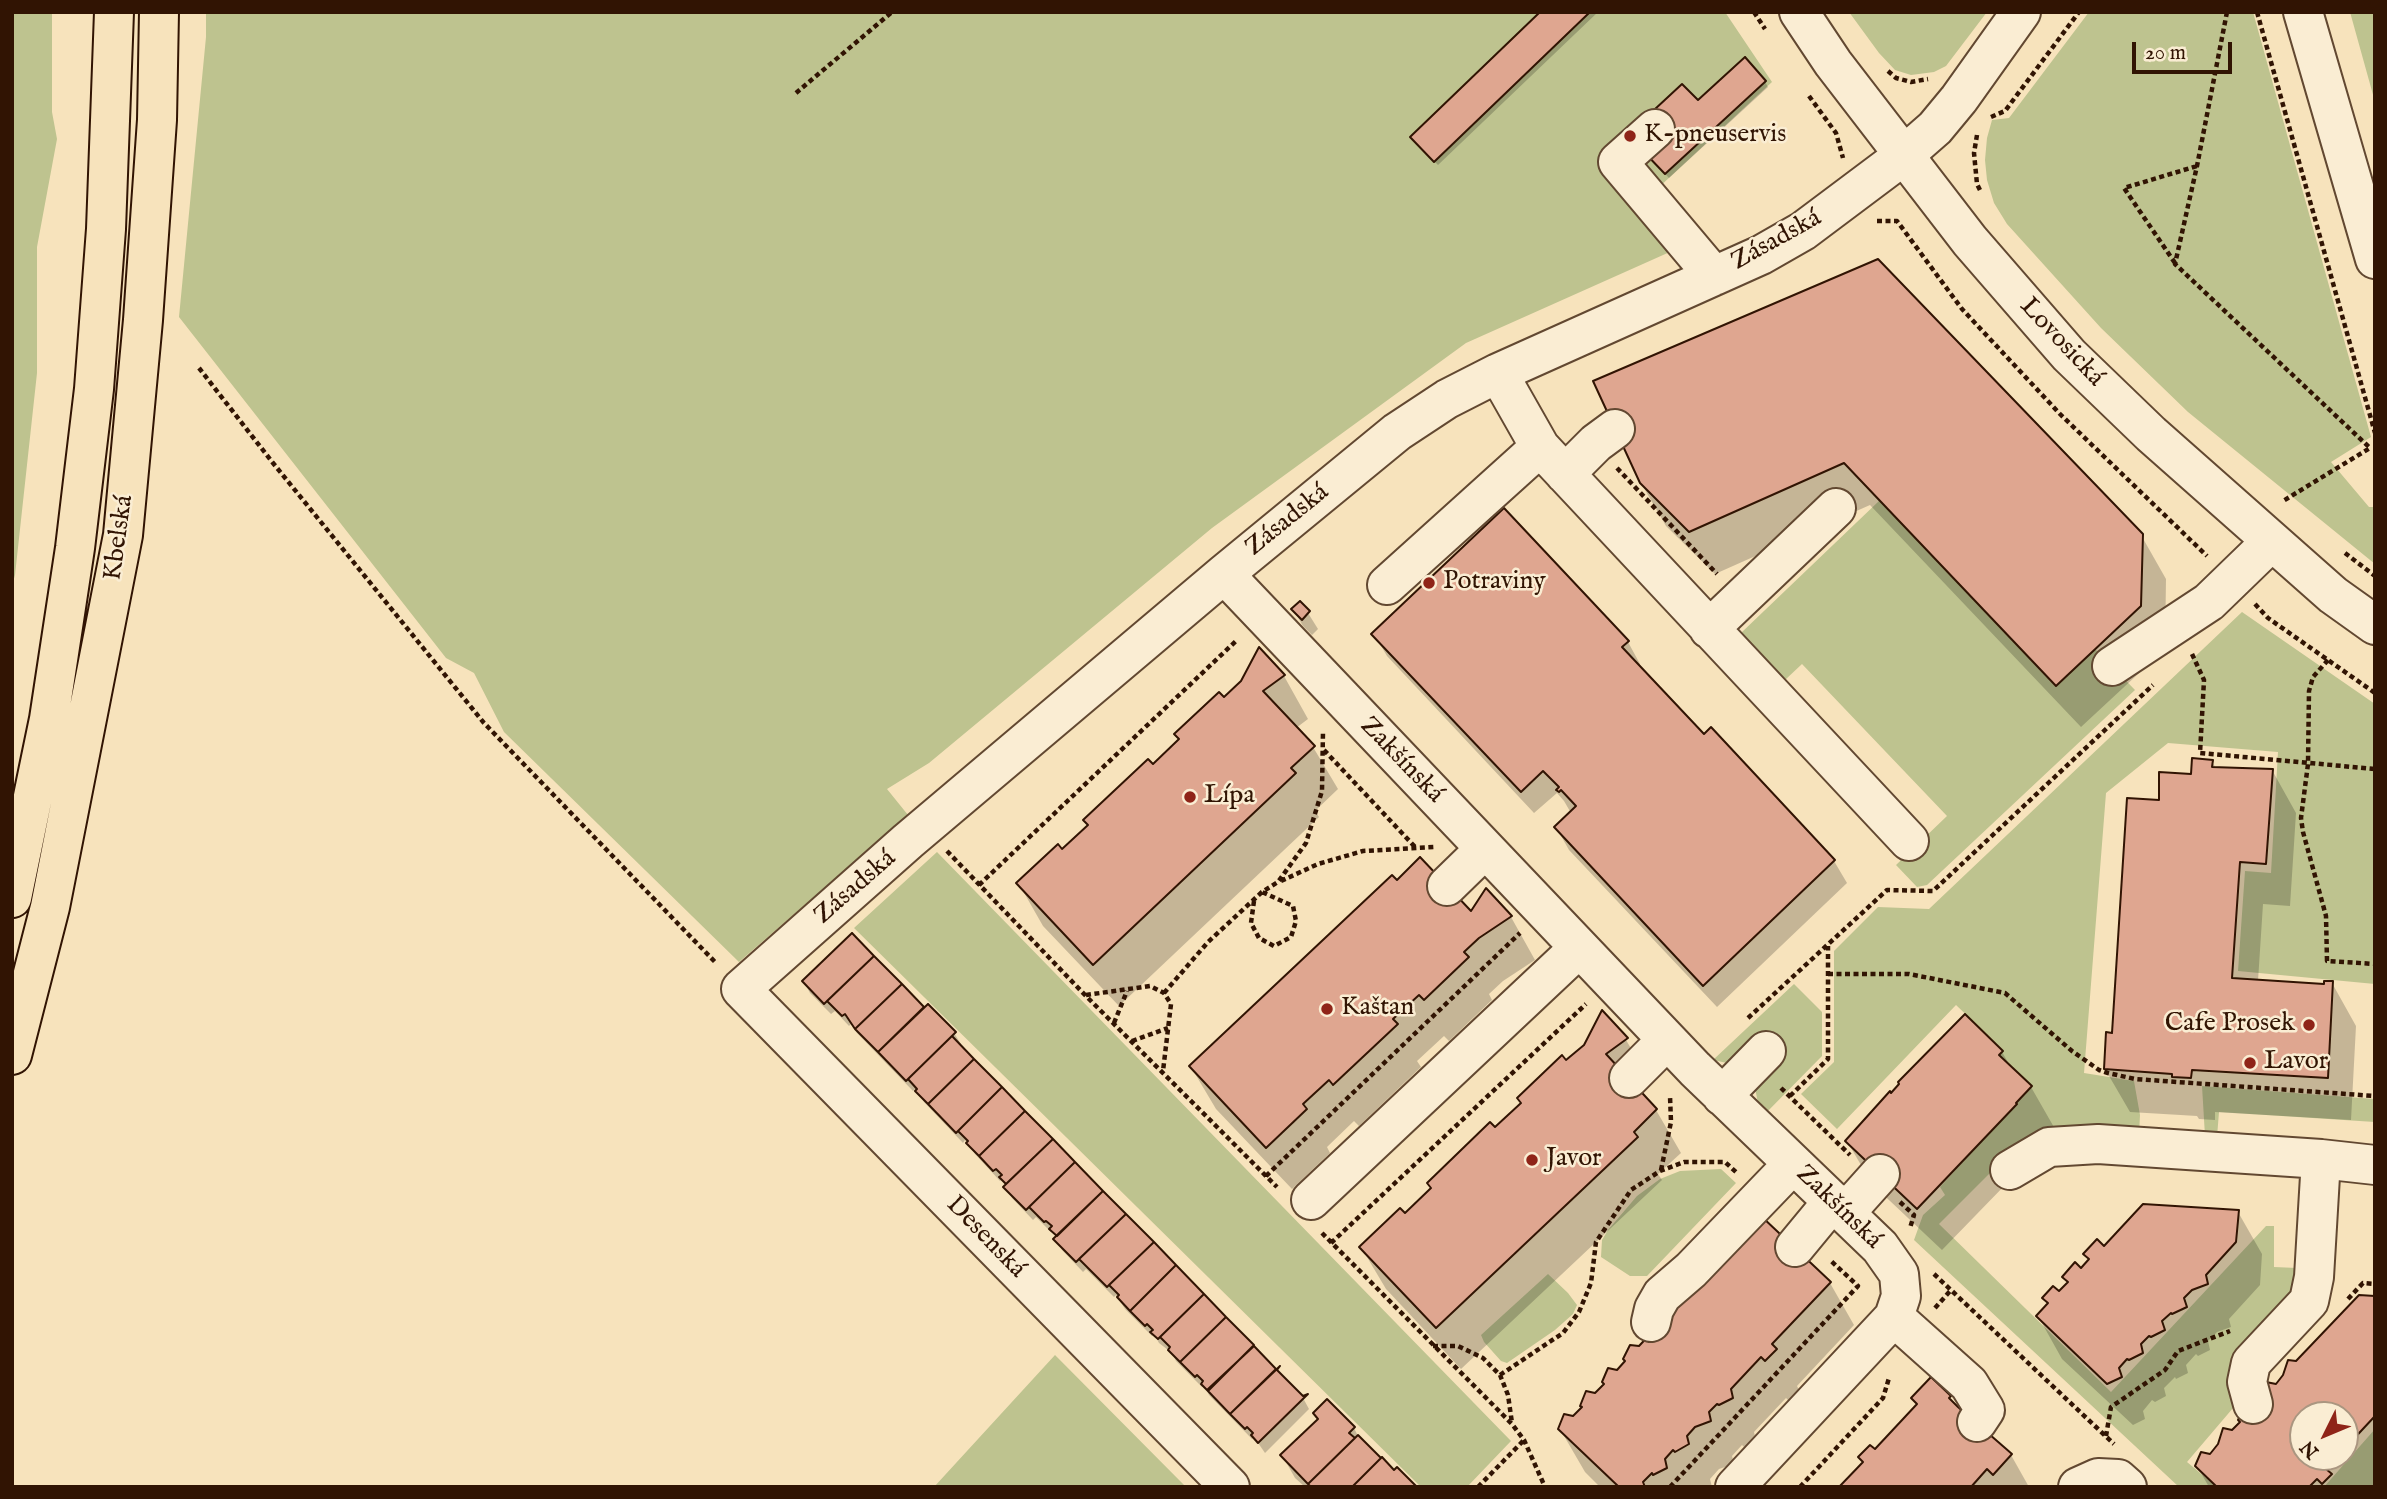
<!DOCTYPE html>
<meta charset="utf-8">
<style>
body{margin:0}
#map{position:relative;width:2387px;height:1499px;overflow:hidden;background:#f7e3bc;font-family:"IM FELL English",serif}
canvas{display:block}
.frame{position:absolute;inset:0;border:14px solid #311403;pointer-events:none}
.north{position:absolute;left:2289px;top:1401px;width:70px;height:70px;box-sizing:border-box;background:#faedd3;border:2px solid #aa9680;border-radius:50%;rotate:227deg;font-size:19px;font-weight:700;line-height:28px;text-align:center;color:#311403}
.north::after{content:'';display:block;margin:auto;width:24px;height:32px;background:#8f2418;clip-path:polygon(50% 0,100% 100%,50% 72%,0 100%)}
.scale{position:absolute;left:2132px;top:42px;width:100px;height:32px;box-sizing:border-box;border:4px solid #311403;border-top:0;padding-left:9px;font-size:21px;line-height:24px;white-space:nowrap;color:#311403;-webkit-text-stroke:5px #faedd3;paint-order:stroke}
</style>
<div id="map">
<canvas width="2387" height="1499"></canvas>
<div class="frame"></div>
<div class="north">N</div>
<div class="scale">20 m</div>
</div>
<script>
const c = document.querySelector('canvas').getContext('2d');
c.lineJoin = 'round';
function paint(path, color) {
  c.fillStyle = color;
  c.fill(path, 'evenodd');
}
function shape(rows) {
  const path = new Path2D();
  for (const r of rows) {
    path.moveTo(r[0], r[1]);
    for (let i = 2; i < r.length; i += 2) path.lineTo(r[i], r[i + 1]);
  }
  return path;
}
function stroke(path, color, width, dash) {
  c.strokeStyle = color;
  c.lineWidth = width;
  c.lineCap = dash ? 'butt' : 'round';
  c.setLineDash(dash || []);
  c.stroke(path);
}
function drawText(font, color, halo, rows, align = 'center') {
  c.font = font + ' "IM FELL English",serif';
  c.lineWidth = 5;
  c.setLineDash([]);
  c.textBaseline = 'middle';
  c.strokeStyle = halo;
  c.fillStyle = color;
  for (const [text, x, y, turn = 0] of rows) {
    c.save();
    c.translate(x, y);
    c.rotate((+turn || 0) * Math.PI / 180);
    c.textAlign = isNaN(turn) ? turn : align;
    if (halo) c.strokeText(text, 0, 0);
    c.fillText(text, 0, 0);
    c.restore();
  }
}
paint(shape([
 [12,12,52,12,52,112,57,139,37,247,37,373,15,575,12,586],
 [206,12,1540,12,1411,136,1434,161,1590,12,1725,12,1772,82,1642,203,1681,247,1466,343,1212,528,929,763,887,789,908,815,739,962,504,732,474,673,446,658,179,317,206,37],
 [1745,57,1766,81,1665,174,1643,151,1654,110,1682,84,1698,100],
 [1849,12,1987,12,1946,66,1934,72,1911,75,1895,70,1879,53],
 [2089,12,2253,12,2371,437,2331,462,2369,507,2375,507,2375,564,2188,412,2101,328,2007,224,1994,203,1987,180,1985,160,1987,138,1992,120,2009,118],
 [2350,12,2375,12,2375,102],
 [1880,500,2055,686,2095,649,2135,690,1927,885,1917,887,1896,865,1947,816,1802,664,1785,680,1741,633],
 [2242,612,2375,704,2375,984,2238,971,2245,871,2271,873,2278,752,2168,743,2106,793,2084,1073,2134,1081,2140,1115,2139,1134,2021,1142,1939,1224,2111,1392,2266,1226,2274,1226,2274,1267,2297,1268,2297,1289,2239,1401,2187,1462,2217,1487,2179,1487,1914,1240,1923,1215,1945,1195,1940,1187,2032,1086,1999,1055,2003,1050,1956,1005,1837,1129,1801,1094,1834,1062,1834,951,1878,907,1929,909],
 [937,852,1511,1441,1467,1487,1421,1487,854,928],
 [1794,984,1822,1012,1822,1056,1764,1115,1759,1108,1755,1088,1738,1058,1727,1063,1713,1060],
 [2202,1086,2375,1099,2375,1122,2219,1112,2217,1137,2205,1136],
 [1721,1169,1736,1183,1647,1276,1630,1276,1601,1257,1602,1240,1608,1230,1637,1196,1660,1179,1680,1171],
 [1548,1274,1568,1293,1577,1305,1573,1314,1555,1330,1507,1363,1501,1361,1484,1342,1481,1335],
 [1055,1355,1186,1487,934,1487],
 [2375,1429,2375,1487,2324,1487]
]), '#bec38f');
paint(shape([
 [1542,12,1598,12,1438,165,1415,142],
 [1765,82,1768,87,1669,178,1648,156,1698,103],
 [1596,382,2141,535,2166,579,2165,649,2081,727,1870,505,1715,574,1666,526,1641,483],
 [1293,609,1308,613,1318,629,1312,635,1303,626],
 [1374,634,1628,642,1640,664,1638,667,1704,737,1834,861,1847,883,1717,1007,1569,850,1556,827,1571,813,1564,801,1557,793,1534,813,1387,656],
 [1260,650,1284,676,1308,719,1296,728,1313,747,1338,789,1315,811,1319,817,1119,1006,1043,926,1019,884,1062,852,1180,741,1176,735,1243,682],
 [2212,762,2216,768,2272,770,2296,813,2290,906,2263,904,2258,981,2326,986,2332,983,2356,1026,2351,1120,2215,1112,2215,1120,2199,1119,2197,1116,2130,1112,2105,1069,2160,802],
 [1397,883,1472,914,1486,891,1511,917,1535,960,1503,981,1489,994,1492,1000,1449,1041,1444,1036,1417,1061,1421,1067,1359,1126,1354,1121,1327,1147,1330,1153,1292,1189,1216,1109,1191,1067],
 [852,935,924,1010,954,1033,961,1044,959,1046,1303,1398,1309,1409,1265,1453,1254,1437,1252,1439,1209,1395,1204,1385,1202,1387,1176,1361,1172,1353,1159,1343,1154,1334,1152,1336,1125,1309,1116,1295,1114,1297,1086,1269,1083,1272,1062,1250,1053,1231,1051,1232,1036,1217,1033,1220,1012,1198,1002,1179,1000,1181,975,1154,968,1144,965,1140,963,1143,924,1102,917,1092,915,1089,913,1091,857,1033,851,1024,849,1026,835,1011,831,1014,810,993,804,982],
 [1602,1013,1626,1040,1651,1082,1638,1091,1656,1110,1681,1153,1658,1174,1662,1180,1461,1369,1386,1289,1361,1247,1405,1215,1585,1046],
 [2002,1052,2012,1069,2031,1087,2055,1129,2041,1148,1942,1250,1872,1184,1847,1141],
 [2238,1212,2262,1254,2260,1285,2229,1319,2231,1327,2217,1332,2208,1341,2210,1350,2198,1356,2196,1354,2186,1365,2188,1373,2176,1379,2175,1377,2164,1388,2166,1396,2155,1402,2152,1400,2143,1411,2145,1419,2133,1425,2062,1359,2038,1316,2048,1305,2044,1298,2059,1293,2068,1284,2064,1277,2081,1270,2090,1261,2086,1254],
 [1830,1283,1854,1325,1797,1386,1800,1392,1791,1403,1786,1398,1754,1432,1756,1441,1744,1447,1742,1445,1732,1456,1734,1464,1719,1469,1710,1479,1712,1487,1600,1487,1585,1472,1560,1429,1574,1418,1639,1348],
 [2375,1298,2375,1485,2373,1487,2209,1487,2197,1466,2211,1455,2297,1363],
 [2303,1415,2345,1415,2345,1457,2303,1457],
 [1949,1397,1956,1408,2011,1455,2029,1487,1842,1487,1864,1463,1860,1458,1875,1452,1918,1406,1914,1399],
 [1354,1428,1360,1440,1394,1472,1414,1487,1305,1487,1295,1478,1282,1455]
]), '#0003');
const building = shape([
 [1540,12,1590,12,1434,162,1410,137,1540,12],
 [1745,57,1766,81,1665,174,1643,151,1654,110,1682,84,1698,100,1745,57],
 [1878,259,2143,534,2141,606,2056,686,1844,463,1689,532,1640,483,1593,381,1878,259],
 [1504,508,1629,641,1622,647,1704,734,1711,727,1835,860,1703,986,1554,827,1576,806,1561,790,1559,792,1556,790,1559,787,1543,771,1521,792,1371,634,1504,508],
 [1300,601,1310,611,1302,620,1291,609,1300,601],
 [1259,647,1285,675,1263,691,1315,746,1291,768,1296,773,1093,965,1016,883,1058,844,1062,849,1088,825,1083,820,1148,759,1153,764,1179,739,1174,734,1219,692,1224,697,1241,681,1259,647],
 [2192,758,2213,760,2212,767,2273,769,2266,864,2240,862,2232,978,2324,984,2324,981,2333,981,2328,1078,2192,1070,2191,1078,2172,1077,2172,1074,2104,1069,2106,1032,2112,1033,2127,798,2159,800,2159,772,2191,774,2192,758],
 [1420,857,1471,911,1486,888,1512,916,1479,938,1464,952,1469,957,1424,1000,1419,995,1393,1019,1398,1024,1333,1085,1329,1080,1303,1104,1307,1109,1266,1148,1189,1066,1392,875,1397,880,1420,857],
 [852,933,874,956,824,1004,802,981,852,933],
 [874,956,902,984,855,1029,845,1014,842,1016,827,1001,874,956],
 [902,984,924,1007,878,1052,855,1029,902,984],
 [928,1004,956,1032,906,1081,878,1052,928,1004],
 [1602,1010,1628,1038,1606,1054,1657,1109,1634,1132,1638,1137,1436,1328,1359,1247,1400,1208,1405,1213,1431,1188,1427,1183,1490,1122,1495,1127,1521,1103,1517,1098,1562,1055,1566,1060,1584,1045,1602,1010],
 [1965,1014,2003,1051,1999,1055,2032,1086,2016,1103,2017,1104,1917,1209,1845,1141,1890,1091,1891,1093,1899,1084,1898,1082,1965,1014],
 [952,1036,974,1059,928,1104,915,1091,917,1089,908,1079,952,1036],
 [974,1059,1002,1087,956,1133,928,1104,974,1059],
 [1002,1087,1025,1111,979,1156,966,1143,968,1141,958,1131,1002,1087],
 [1025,1111,1053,1139,1006,1184,999,1177,1002,1175,996,1169,993,1171,979,1156,1025,1111],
 [1053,1139,1075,1162,1026,1210,1003,1187,1053,1139],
 [1075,1162,1103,1191,1057,1236,1049,1229,1052,1226,1046,1221,1044,1222,1029,1207,1075,1162],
 [1103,1191,1126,1214,1076,1262,1053,1239,1103,1191],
 [2143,1204,2239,1210,2236,1242,2206,1275,2208,1284,2192,1290,2184,1298,2187,1307,2172,1314,2171,1313,2162,1321,2165,1330,2151,1337,2149,1336,2141,1344,2143,1353,2129,1360,2127,1359,2119,1368,2122,1377,2107,1384,2036,1316,2048,1303,2042,1298,2053,1286,2059,1291,2068,1282,2062,1277,2075,1262,2081,1268,2089,1259,2083,1254,2097,1239,2104,1246,2143,1204],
 [1126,1214,1154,1242,1107,1287,1079,1259,1126,1214],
 [1761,1216,1831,1282,1772,1344,1777,1349,1765,1361,1761,1357,1731,1389,1733,1398,1719,1405,1717,1404,1709,1412,1711,1421,1695,1427,1687,1436,1689,1444,1675,1452,1673,1450,1665,1459,1667,1468,1653,1475,1652,1473,1643,1482,1645,1487,1619,1487,1558,1429,1564,1414,1573,1416,1582,1407,1580,1406,1586,1391,1595,1393,1604,1384,1602,1382,1608,1368,1617,1370,1625,1361,1623,1359,1630,1345,1639,1346,1761,1216],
 [1154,1242,1176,1265,1130,1311,1117,1297,1119,1295,1109,1285,1154,1242],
 [1176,1265,1204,1294,1158,1339,1150,1332,1153,1330,1147,1324,1145,1326,1130,1311,1176,1265],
 [1204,1294,1226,1317,1180,1362,1168,1350,1170,1347,1160,1337,1204,1294],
 [2359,1295,2375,1296,2375,1416,2348,1445,2353,1451,2344,1461,2340,1457,2345,1457,2345,1415,2303,1415,2303,1457,2337,1457,2326,1469,2332,1474,2322,1484,2317,1479,2309,1487,2217,1487,2195,1466,2201,1452,2210,1454,2218,1444,2223,1428,2232,1430,2240,1422,2238,1420,2245,1405,2266,1382,2276,1384,2283,1375,2288,1360,2296,1361,2359,1295],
 [1226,1317,1254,1345,1208,1391,1201,1384,1203,1381,1197,1375,1195,1377,1180,1362,1226,1317],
 [1254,1346,1276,1369,1230,1414,1207,1390,1254,1346],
 [1280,1366,1277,1370,1303,1396,1308,1394,1258,1443,1251,1435,1253,1433,1247,1427,1245,1429,1230,1414,1280,1366],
 [1931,1377,1951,1396,1949,1398,1958,1407,2012,1454,1993,1475,1987,1469,1971,1487,1839,1487,1863,1462,1858,1457,1870,1445,1875,1449,1917,1404,1911,1398,1931,1377],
 [1327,1399,1355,1427,1349,1433,1355,1438,1308,1484,1280,1455,1318,1419,1313,1413,1327,1399],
 [1358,1435,1381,1458,1352,1487,1311,1487,1308,1484,1358,1435],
 [1382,1457,1394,1470,1397,1467,1417,1487,1352,1487,1382,1457]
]);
paint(building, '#dfa690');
stroke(building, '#311403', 2);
const minor = shape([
 [1799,12,1833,63,1970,241,2069,355,2151,434,2333,595,2375,625],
 [2303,12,2375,259],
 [1655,129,1618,162,1714,276],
 [1498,373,1540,447,1909,841],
 [1565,474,1596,443,1615,429],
 [1224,574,1695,1069,1880,1247,1899,1274,1901,1296,1894,1317,1735,1487],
 [1387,585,1540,447],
 [1709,629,1836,508],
 [2112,666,2209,602,2272,541],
 [1447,886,1485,849],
 [1629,1078,1667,1040],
 [1722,1096,1766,1051],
 [2010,1170,2049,1147,2098,1144,2321,1159,2375,1165],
 [1311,1200,1579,948],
 [1845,1213,1880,1174],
 [1795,1247,1833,1201],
 [1894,1317,1969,1384,1985,1410,1977,1422],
 [1651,1322,1654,1309,1662,1295,1691,1270,1793,1164],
 [2253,1404,2247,1382,2251,1363,2309,1301,2314,1277,2321,1159],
 [1230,1487,741,989,908,841,1224,574,1397,432,1447,399,1498,373,1761,255,1803,231,1903,156,1935,128,1959,99,2021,12],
 [2078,1487,2098,1478,2118,1479,2127,1487]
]);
const highway = shape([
 [12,898,49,719,75,548,94,389,106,229,114,12],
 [12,1055,50,907,123,535,143,320,157,120,159,12]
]);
stroke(minor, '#624831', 42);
stroke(highway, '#311403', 42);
stroke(shape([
 [1754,12,1765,29],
 [2227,12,2197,166,2175,264,2370,448,2283,501],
 [2257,12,2375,433],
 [1888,71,1896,78,1911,82,1928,79],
 [796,93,892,12],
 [1809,96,1836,133,1843,158],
 [1991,117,2005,111,2079,12],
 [1977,135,1974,153,1977,184,1981,192],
 [1877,221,1897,221,1962,309,2060,414,2207,556],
 [2175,263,2124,188,2197,166],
 [199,368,273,463,484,723,716,963],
 [1617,468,1717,574],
 [2345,553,2375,576],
 [2255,604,2268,618,2375,693],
 [2192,654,2204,680,2200,753,2375,769],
 [2328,660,2313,677,2309,691,2308,764,2301,818,2303,832,2326,916,2327,961,2375,964],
 [1324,750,1416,848],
 [947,851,1085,995,1277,1187],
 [1281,881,1318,864,1363,851,1435,847],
 [979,885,1237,640],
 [1254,901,1251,923,1259,938,1274,946,1291,937,1296,921,1293,906,1262,892],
 [1828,974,1909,974,2005,993,2072,1051,2099,1070,2108,1073,2135,1079,2375,1096],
 [1164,993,1208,942,1262,892,1278,882,1306,843,1322,791,1323,731],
 [1086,995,1150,986,1164,993,1171,1004,1163,1071],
 [1748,1018,1887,890,1933,891,2153,685],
 [1114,1023,1127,991],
 [1132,1041,1168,1028],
 [1781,1088,1850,1155],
 [1790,1096,1828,1059,1828,946],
 [1661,1170,1671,1122,1670,1096],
 [1266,1176,1520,933],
 [1900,1202,1914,1215,1910,1228],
 [1322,1233,1512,1424,1524,1440,1545,1487],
 [1331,1243,1586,1004],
 [1934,1274,2114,1444],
 [2348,1299,2363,1283,2375,1284],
 [1935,1308,1951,1290],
 [1433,1346,1458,1346,1483,1358,1500,1375,1508,1395,1512,1423],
 [1500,1375,1563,1333,1579,1312,1591,1283,1596,1242,1631,1190,1660,1171,1684,1162,1725,1162,1737,1173],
 [2106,1436,2111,1407,2165,1370,2178,1351,2230,1331],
 [1478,1487,1524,1440],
 [1670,1487,1858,1286,1830,1260],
 [1800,1487,1883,1398,1889,1378]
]), '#311403', 4.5, [5, 3.5]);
stroke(minor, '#faedd3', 38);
stroke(highway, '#f7e3bc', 38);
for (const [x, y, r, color] of [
 [1630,136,7,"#8f2418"],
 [1429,583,7,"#8f2418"],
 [1190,797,7,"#8f2418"],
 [1327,1009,7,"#8f2418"],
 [2309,1025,7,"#8f2418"],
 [2250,1063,7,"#8f2418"],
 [1532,1160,7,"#8f2418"]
]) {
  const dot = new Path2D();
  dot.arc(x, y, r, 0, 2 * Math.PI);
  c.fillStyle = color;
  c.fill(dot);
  stroke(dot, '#faedd3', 2.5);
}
drawText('26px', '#311403', '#faedd3', [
 ["K-pneuservis",1644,136],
 ["Potraviny",1443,583],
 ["Lípa",1204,797],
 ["Kaštan",1341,1009],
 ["Cafe Prosek",2295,1025,"right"],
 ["Lavor",2264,1063],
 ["Javor",1546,1160]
], 'left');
drawText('26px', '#311403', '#faedd3', [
 ["Zásadská",1777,241,-29],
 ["Lovosická",2061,343,47],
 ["Zásadská",1288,521,-39],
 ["Kbelská",120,538,-82],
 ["Zakšínská",1401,761,46],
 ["Zásadská",856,888,-41],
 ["Zakšínská",1838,1208,44],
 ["Desenská",985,1238,46]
]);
</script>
